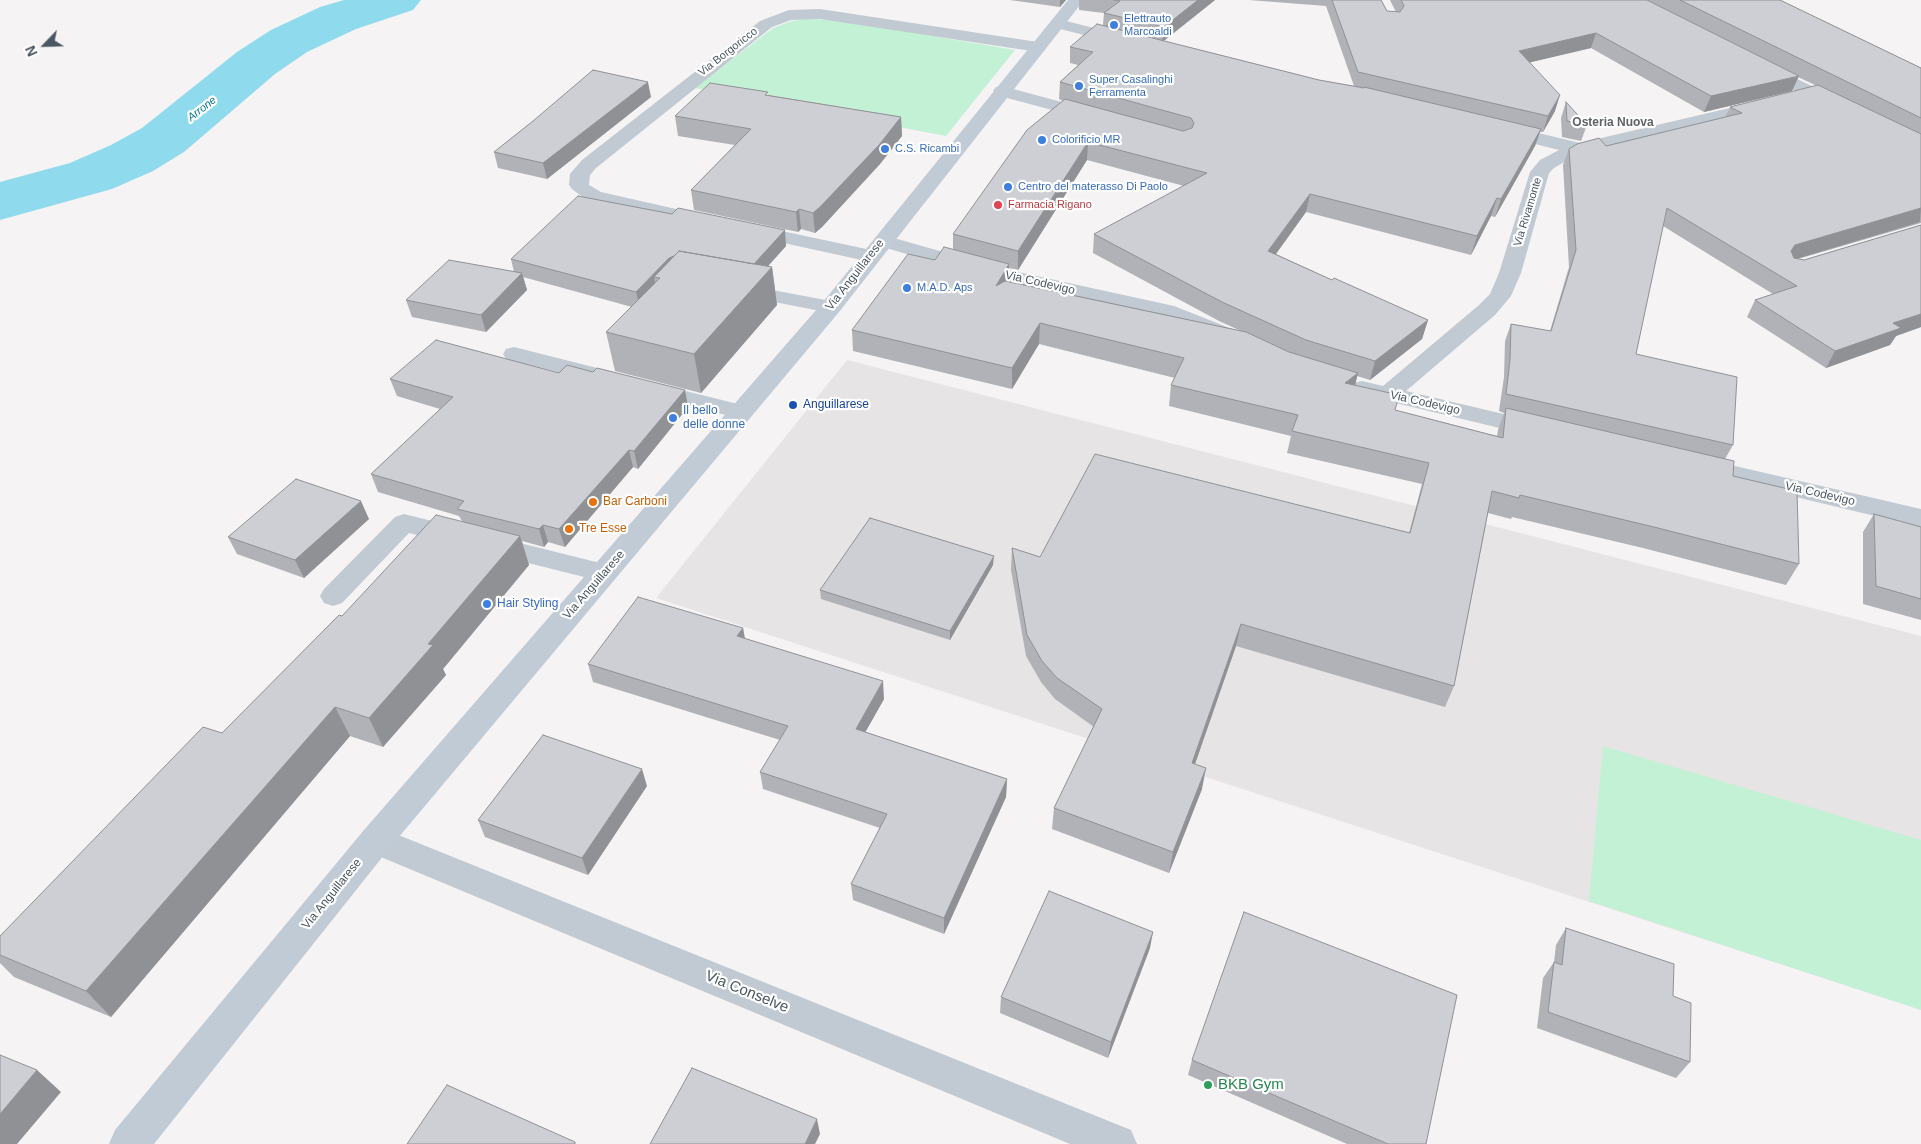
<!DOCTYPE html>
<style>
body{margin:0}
#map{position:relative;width:1921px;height:1144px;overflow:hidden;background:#f5f3f3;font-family:Helvetica,sans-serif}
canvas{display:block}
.north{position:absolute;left:20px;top:20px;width:50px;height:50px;-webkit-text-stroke:4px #fff;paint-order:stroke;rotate:246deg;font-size:14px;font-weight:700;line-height:20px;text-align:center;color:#4a5661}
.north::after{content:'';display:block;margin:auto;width:18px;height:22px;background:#4a5661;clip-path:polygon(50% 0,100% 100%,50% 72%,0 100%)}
</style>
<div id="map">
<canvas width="1921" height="1144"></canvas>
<div class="north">N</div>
</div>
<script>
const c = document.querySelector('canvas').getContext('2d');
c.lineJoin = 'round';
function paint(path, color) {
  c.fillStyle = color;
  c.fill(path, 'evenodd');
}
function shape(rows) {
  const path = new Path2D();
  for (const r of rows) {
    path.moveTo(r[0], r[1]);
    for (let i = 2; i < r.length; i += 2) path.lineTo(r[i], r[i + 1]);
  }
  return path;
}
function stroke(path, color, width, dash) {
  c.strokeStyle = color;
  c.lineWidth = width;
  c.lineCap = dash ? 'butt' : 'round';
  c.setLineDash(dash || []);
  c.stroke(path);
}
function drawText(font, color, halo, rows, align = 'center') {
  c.font = font + ' Helvetica,sans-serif';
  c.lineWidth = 4.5;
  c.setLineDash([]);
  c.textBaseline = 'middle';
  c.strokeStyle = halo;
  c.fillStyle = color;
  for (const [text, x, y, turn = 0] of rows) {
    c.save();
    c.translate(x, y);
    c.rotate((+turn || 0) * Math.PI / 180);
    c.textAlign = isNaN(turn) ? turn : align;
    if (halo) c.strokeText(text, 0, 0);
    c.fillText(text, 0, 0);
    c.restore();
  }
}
paint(shape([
 [847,360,1921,636,1921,1010,656,598]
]), '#e6e4e5');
paint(shape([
 [806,19,838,20,1015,50,946,136,695,88,773,28,792,21],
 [1603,746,1921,840,1921,1010,1589,901]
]), '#c3f1d5');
paint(shape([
 [344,0,421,0,413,10,356,29,307,52,275,74,184,152,153,171,112,189,0,220,0,182,70,163,111,145,142,128,237,52,271,30,320,7,344,0]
]), '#90daee');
paint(shape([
 [740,284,831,301,838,303,842,307,838,311,831,313,733,294,730,290,733,286,740,284],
 [514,347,609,371,612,376,609,381,601,383,506,359,503,354,506,349,514,347],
 [653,383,750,407,754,412,750,417,742,419,645,395,642,390,645,385,653,383],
 [404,514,604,564,613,566,617,573,613,580,604,582,409,533,342,603,333,606,324,603,320,596,324,589,395,517,404,514]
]), '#c1cad2');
paint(shape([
 [820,9,1038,42,1044,43,1046,47,1044,51,1038,52,820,19,791,20,772,27,596,168,590,175,589,185,601,192,716,218,719,222,716,226,709,228,588,201,572,189,569,185,570,174,582,160,760,21,789,10,820,9],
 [1058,19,1130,37,1132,40,1130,43,1124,45,1052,27,1050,24,1052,21,1058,19],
 [1762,62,1845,102,1848,106,1845,110,1839,111,1833,110,1756,71,1753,67,1756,63,1762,62],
 [1002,86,1099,112,1102,116,1099,120,1093,121,996,95,993,91,996,87,1002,86],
 [1764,100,1770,101,1773,105,1770,109,1586,153,1571,158,1554,168,1549,173,1521,273,1511,296,1495,315,1406,391,1546,424,1549,429,1546,434,1537,437,1354,393,1350,388,1354,383,1362,381,1383,386,1479,305,1490,294,1499,273,1530,172,1540,160,1559,150,1495,134,1492,130,1495,126,1501,124,1580,143,1764,100],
 [749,224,871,250,878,252,881,256,878,260,871,262,742,234,739,230,742,226,749,224],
 [883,235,1000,268,1174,306,1240,332,1243,337,1240,342,1232,344,1224,342,1159,316,988,278,876,245,873,241,876,237,883,235],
 [1696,457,1921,509,1921,527,1687,471,1683,465,1687,459,1696,457],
 [376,826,1131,1130,1137,1144,1070,1144,364,850,359,840,364,830,376,826]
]), '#c1cad2');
paint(shape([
 [1068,0,1084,0,839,312,388,850,154,1144,109,1144,115,1130,364,830,823,302,1068,0]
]), '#c1cbd6');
paint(shape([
 [1010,0,1066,0,1060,7],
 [1079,0,1215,0,1164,41,1319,80,1354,86,1326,6,1249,0,1381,0,1387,11,1396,12,1390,0,1780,0,1921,68,1921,223,1798,259,1804,260,1921,225,1921,327,1896,336,1890,345,1826,368,1747,317,1755,300,1773,294,1663,226,1636,354,1733,445,1725,459,1733,476,1799,564,1786,585,1643,548,1512,517,1511,519,1488,513,1454,686,1445,707,1236,646,1195,764,1202,789,1169,873,1052,829,1054,808,1094,727,1055,699,1041,682,1026,656,1011,570,1012,548,1040,557,1409,533,1422,484,1287,453,1291,436,1169,406,1171,385,1175,378,1039,344,1012,389,853,351,852,330,935,260,953,249,953,234,1063,101,1059,99,1060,82,1078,65,1070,63,1070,47,1103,25,1104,13,1079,10],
 [1591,48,1704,112,1792,91,1798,77,1817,86,1730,107,1725,118,1606,146,1569,149,1563,165,1569,267,1550,331,1511,324,1505,341,1504,377,1499,411,1504,413,1498,430,1497,436,1395,410,1355,385,1357,376,1370,380,1422,339,1428,320,1332,280,1276,254,1306,212,1471,255,1491,216,1495,217,1535,146,1540,132,1543,132,1555,111,1530,62],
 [1087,160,1184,186,1094,234,1093,253,1219,321,1241,331,1009,281,1009,268,1018,270],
 [768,95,901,117,902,136,880,164,822,227,815,233,801,229,798,232,694,210,691,190,735,145,678,136,675,116],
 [651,97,547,179,498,168,494,152,533,121],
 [1566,102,1587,125,1581,141,1562,137,1561,118],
 [786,246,768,266,772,267,777,305,701,393,615,371,606,332,632,307,523,277,527,290,486,332,412,317,406,300,514,272,511,259],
 [593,372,685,390,688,407,638,469,633,467,565,547,548,542,544,547,522,541,529,565,443,669,446,675,383,747,350,736,111,1017,14,977,0,963,0,936,222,733,462,521,459,516,378,492,371,474,440,409,397,396,390,379],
 [1874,514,1921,527,1921,620,1863,604,1863,532],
 [369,519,304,578,237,554,228,537],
 [993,565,950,640,821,599,820,590],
 [743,628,745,639,884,699,865,732,1007,779,1006,797,944,934,853,900,851,884,880,828,763,789,760,772,780,740,593,682,588,664],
 [647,786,588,875,485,837,478,820],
 [1566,928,1673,996,1690,1062,1676,1078,1537,1028,1543,978,1554,962,1556,945],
 [1150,948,1108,1058,1000,1013,1001,997],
 [1192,1060,1426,1144,1347,1144,1188,1075]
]), '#b0b2b7');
paint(shape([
 [1060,0,1066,0,1060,7],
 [1198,0,1215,0,1162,42,1164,27],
 [1596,33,1591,48,1515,66,1519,51],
 [1799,76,1792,91,1704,112,1711,96],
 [648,82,651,97,547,179,543,163],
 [1560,95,1555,111,1543,132,1548,116],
 [901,117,902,136,880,164,822,227,815,233,813,213],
 [1541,129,1535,146,1495,217,1501,199],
 [1088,142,1087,160,1018,270,1018,251],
 [1310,194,1306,212,1265,269,1268,251],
 [1497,198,1491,216,1471,255,1477,236],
 [1921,208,1920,222,1786,262,1791,251,1795,245],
 [799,209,801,229,798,232,796,212],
 [785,230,786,246,752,284,750,268],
 [677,255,654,277,656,290,640,309,636,292,669,258],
 [1009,264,1009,285,996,286],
 [772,267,777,305,701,393,694,354],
 [522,273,527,290,486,332,481,315],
 [1921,314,1921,327,1896,336,1890,345,1826,368,1835,351,1893,323],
 [1428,320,1422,339,1370,380,1375,361],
 [1040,323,1039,344,1012,389,1012,368],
 [1358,373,1353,394,1345,383],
 [685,390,688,407,638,469,634,451],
 [629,450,633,467,565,547,559,529],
 [361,501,369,519,304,578,295,560],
 [543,525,548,542,544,547,539,529],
 [520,536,529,565,443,669,446,675,383,747,369,718,428,644],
 [994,556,993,565,950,640,950,631],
 [1241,624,1236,646,1188,784,1192,763],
 [743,628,746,645,737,636],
 [883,681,884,699,857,747,856,729],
 [335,707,350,736,111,1017,86,991],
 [1206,768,1202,789,1169,873,1173,852],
 [642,769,647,786,588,875,582,858],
 [1007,779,1006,797,944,934,944,918],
 [1153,932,1150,948,1108,1058,1111,1042],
 [37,1070,61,1092,17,1144,0,1144,0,1114],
 [817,1119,820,1134,815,1144,805,1144]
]), '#909195');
const building = shape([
 [1114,0,1198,0,1164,27,1104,13,1120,1,1114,0],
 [1332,0,1381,0,1387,11,1400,12,1404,6,1401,0,1647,0,1799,76,1711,96,1596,33,1519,51,1560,95,1548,116,1358,72,1332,0],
 [1680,0,1780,0,1921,68,1921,118,1680,0],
 [1097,24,1319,80,1364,88,1364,87,1541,129,1501,199,1497,198,1477,236,1310,194,1268,251,1332,280,1334,278,1428,320,1375,361,1306,340,1222,302,1094,234,1207,173,1088,142,1018,251,953,234,1027,130,1065,99,1183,131,1192,128,1194,123,1191,118,1060,82,1093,52,1070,47,1097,24],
 [593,70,648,82,543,163,494,152,533,121,593,70],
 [710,83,768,92,765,95,901,117,879,145,820,207,813,213,799,209,796,212,691,190,751,129,675,116,710,83],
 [1818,85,1921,134,1921,208,1795,245,1791,251,1794,258,1804,260,1921,225,1921,314,1893,323,1901,328,1835,351,1755,300,1797,286,1667,208,1636,354,1737,377,1733,445,1506,394,1510,360,1511,324,1551,331,1576,250,1569,149,1577,144,1599,138,1606,146,1742,113,1730,107,1818,85],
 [1566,102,1587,125,1567,121,1566,102],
 [578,196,672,214,678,208,785,230,754,264,679,251,674,256,669,258,636,292,511,259,578,196],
 [944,247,1009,264,996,286,1005,281,1246,332,1289,352,1358,373,1345,383,1399,395,1395,410,1503,438,1506,408,1734,461,1733,476,1797,491,1799,564,1654,527,1520,495,1519,498,1492,491,1454,686,1241,624,1192,763,1206,768,1173,852,1054,808,1102,709,1057,678,1042,661,1027,635,1012,548,1040,557,1095,454,1410,533,1429,463,1292,431,1298,415,1171,385,1184,358,1040,323,1012,368,852,330,908,254,935,260,944,247],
 [679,251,772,267,694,354,606,332,660,278,654,277,679,251],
 [449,260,522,273,481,315,406,300,449,260],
 [436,340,559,373,567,365,593,372,597,368,685,390,634,451,629,450,559,529,543,525,539,529,457,509,464,501,371,474,453,397,390,379,436,340],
 [296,479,361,501,295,560,228,537,296,479],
 [1874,514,1921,527,1921,599,1876,586,1874,514],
 [436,515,520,536,428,644,433,645,369,718,335,707,86,991,0,955,0,936,203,727,222,733,339,615,342,616,436,515],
 [870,518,994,556,950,631,820,590,870,518],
 [638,597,743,628,737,636,883,681,856,729,1007,779,944,918,851,884,887,814,760,772,788,726,588,664,638,597],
 [543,735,642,769,582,858,478,820,543,735],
 [1049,891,1153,932,1111,1042,1001,997,1049,891],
 [1244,912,1457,995,1426,1144,1388,1144,1192,1060,1244,912],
 [1566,928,1674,964,1673,996,1691,1003,1690,1062,1548,1012,1554,962,1562,965,1566,928],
 [0,1055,37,1070,0,1114,0,1055],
 [692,1068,817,1119,805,1144,650,1144,692,1068],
 [447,1085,575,1142,575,1144,407,1144,447,1085]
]);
paint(building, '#cdcfd5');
stroke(building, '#909195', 1);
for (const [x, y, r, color] of [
 [1114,25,5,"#3f7fe0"],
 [1079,86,5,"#3f7fe0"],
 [1042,140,5,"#3f7fe0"],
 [885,149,5,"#3f7fe0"],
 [1008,187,5,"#3f7fe0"],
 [998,205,5,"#e0444e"],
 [907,288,5,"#3f7fe0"],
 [793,405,5,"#1a4fb4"],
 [673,418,5,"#3f7fe0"],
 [593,502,5,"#e8710a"],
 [569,529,5,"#e8710a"],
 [487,604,5,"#3f7fe0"],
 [1208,1085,5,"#2e9e5b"]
]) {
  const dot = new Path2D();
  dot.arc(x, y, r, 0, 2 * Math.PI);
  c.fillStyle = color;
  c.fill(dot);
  stroke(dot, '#fff', 2);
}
drawText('11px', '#366cbe', '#fff', [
 ["Elettrauto",1124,19],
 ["Marcoaldi",1124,32],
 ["Super Casalinghi",1089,80],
 ["Ferramenta",1089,93],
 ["Colorificio MR",1052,140],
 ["C.S. Ricambi",895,149],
 ["Centro del materasso Di Paolo",1018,187],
 ["M.A.D. Aps",917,288]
], 'left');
drawText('11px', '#4a5661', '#fff', [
 ["Via Borgoricco",728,52,-38],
 ["Via Rivamonte",1528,212,-73]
]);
drawText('italic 11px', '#0c7c9b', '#fff', [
 ["Arrone",202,109,-38]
]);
drawText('11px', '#be3a42', '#fff', [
 ["Farmacia Rigano",1008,205]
], 'left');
drawText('bold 12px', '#5f6368', '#fff', [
 ["Osteria Nuova",1613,123]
]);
drawText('12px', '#4a5661', '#fff', [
 ["Via Anguillarese",855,275,-52],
 ["Via Codevigo",1040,283,13],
 ["Via Codevigo",1425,403,13],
 ["Via Codevigo",1820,494,13],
 ["Via Anguillarese",594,585,-49],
 ["Via Anguillarese",332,894,-51]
]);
drawText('12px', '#164399', '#fff', [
 ["Anguillarese",803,405]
], 'left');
drawText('12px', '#366cbe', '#fff', [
 ["Il bello",683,411],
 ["delle donne",683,425],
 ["Hair Styling",497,604]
], 'left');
drawText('12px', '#c56008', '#fff', [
 ["Bar Carboni",603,502],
 ["Tre Esse",579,529]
], 'left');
drawText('15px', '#4a5661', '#fff', [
 ["Via Conselve",747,992,22]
]);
drawText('15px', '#27864d', '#fff', [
 ["BKB Gym",1218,1085]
], 'left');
</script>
